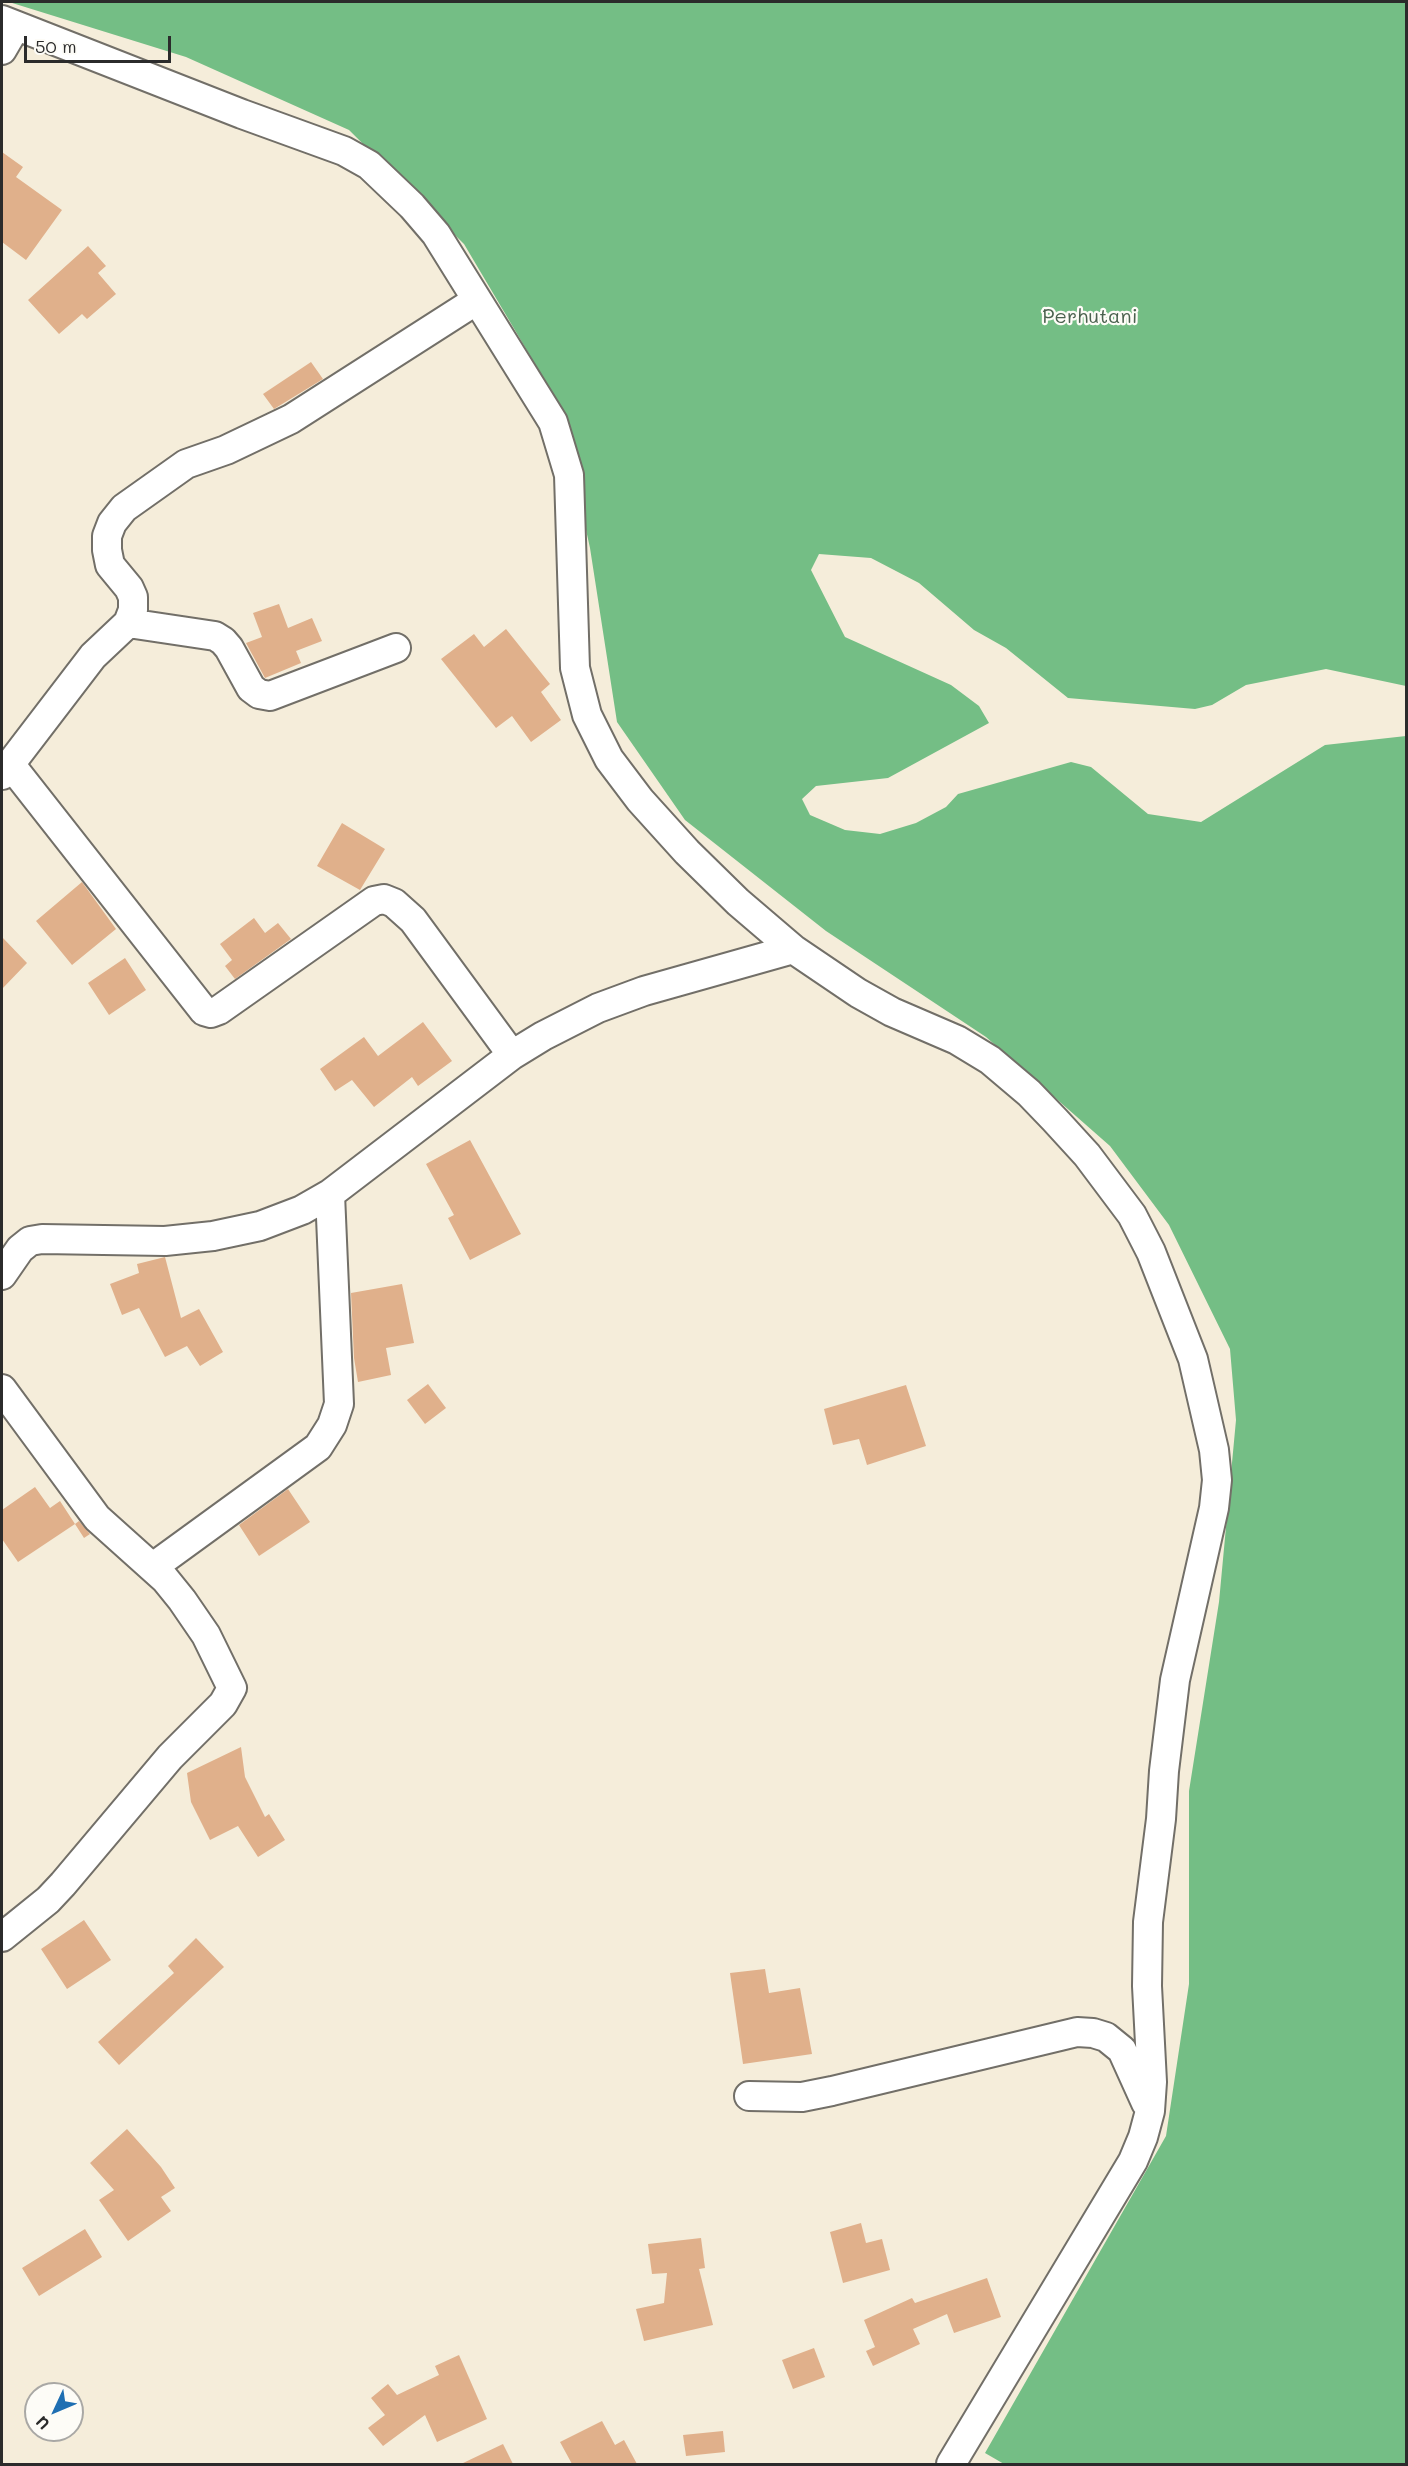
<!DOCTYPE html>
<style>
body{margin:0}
#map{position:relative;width:1408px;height:2466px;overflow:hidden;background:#f5edda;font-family:Mali,sans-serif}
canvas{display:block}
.frame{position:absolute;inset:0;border:3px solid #2b2b2b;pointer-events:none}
.north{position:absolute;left:24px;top:2382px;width:60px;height:60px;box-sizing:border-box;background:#fdfcf7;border:2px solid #a9a8a5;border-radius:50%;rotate:226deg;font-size:16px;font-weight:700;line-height:24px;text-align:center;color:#2b2b2b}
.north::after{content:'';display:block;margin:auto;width:21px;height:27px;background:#1f6fb2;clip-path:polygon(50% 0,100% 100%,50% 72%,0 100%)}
.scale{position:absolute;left:24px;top:36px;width:147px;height:27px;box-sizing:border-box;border:3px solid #2b2b2b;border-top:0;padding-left:8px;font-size:18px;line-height:21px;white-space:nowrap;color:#2b2b2b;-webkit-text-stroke:4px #fdfcf7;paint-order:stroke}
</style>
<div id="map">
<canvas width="1408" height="2466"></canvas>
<div class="frame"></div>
<div class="north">U</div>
<div class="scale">50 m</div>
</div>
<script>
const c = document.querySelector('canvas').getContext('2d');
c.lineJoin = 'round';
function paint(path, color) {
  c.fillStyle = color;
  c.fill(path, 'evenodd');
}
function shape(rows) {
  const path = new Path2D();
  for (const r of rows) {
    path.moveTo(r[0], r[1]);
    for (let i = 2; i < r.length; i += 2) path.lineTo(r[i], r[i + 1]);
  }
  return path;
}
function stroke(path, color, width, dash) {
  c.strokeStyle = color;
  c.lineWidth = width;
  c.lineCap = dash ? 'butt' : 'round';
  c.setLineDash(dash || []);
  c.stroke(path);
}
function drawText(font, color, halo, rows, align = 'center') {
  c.font = font + ' Mali,sans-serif';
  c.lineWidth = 4.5;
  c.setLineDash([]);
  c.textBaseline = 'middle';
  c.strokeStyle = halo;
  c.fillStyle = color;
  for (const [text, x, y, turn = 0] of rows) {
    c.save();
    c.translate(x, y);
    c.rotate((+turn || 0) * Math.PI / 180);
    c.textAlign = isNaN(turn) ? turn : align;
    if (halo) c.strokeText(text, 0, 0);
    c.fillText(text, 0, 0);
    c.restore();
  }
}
paint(shape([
 [9,2,1406,2,1406,686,1326,669,1246,685,1212,705,1195,709,1068,698,1006,648,974,630,919,583,871,558,819,554,811,570,845,637,951,685,979,706,989,723,888,778,816,786,802,799,810,815,845,830,880,834,916,823,946,807,958,794,1071,762,1091,767,1148,814,1201,822,1325,745,1406,736,1406,2464,1004,2464,985,2453,1166,2136,1189,1984,1189,1791,1219,1602,1236,1420,1230,1349,1169,1225,1110,1146,986,1037,826,931,685,820,617,722,590,548,558,403,464,244,349,130,186,57]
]), '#74be85');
paint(shape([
 [2,152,23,167,16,177,62,210,26,260,2,242],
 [88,246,106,266,98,273,116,294,87,319,82,314,59,334,28,300],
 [311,362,323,379,274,409,263,394],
 [279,604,288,628,312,618,322,641,296,651,301,663,265,678,246,643,262,637,253,613],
 [506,629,550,684,541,692,561,720,531,742,512,716,496,728,441,659,474,634,484,647],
 [342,823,385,849,360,890,317,866],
 [82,882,116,929,72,965,36,921],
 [254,918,265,933,278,923,291,939,235,979,225,966,232,960,220,944],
 [2,937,27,963,2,989],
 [125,958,146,990,109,1015,88,983],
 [423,1022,452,1061,418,1086,412,1077,374,1107,352,1080,335,1091,320,1069,364,1037,378,1056],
 [470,1140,521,1234,470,1260,448,1218,454,1215,426,1164],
 [165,1257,181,1318,199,1309,223,1352,200,1366,187,1346,165,1357,139,1308,122,1315,110,1284,139,1273,137,1264],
 [402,1284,414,1343,386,1348,391,1375,358,1382,354,1358,351,1293],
 [428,1384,446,1408,425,1424,407,1400],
 [906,1385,926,1446,867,1465,859,1439,833,1445,824,1409],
 [35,1487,50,1508,60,1501,75,1524,18,1562,2,1539,2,1510],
 [288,1489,310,1522,259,1556,239,1525],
 [79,1521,90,1534,84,1538,75,1524],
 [241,1747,245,1777,265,1817,269,1814,285,1840,258,1857,238,1826,210,1840,191,1802,187,1773],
 [84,1920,111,1960,67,1989,41,1949],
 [196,1938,224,1967,119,2065,98,2042,174,1973,168,1966],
 [765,1969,769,1993,800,1988,812,2054,743,2064,730,1973],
 [127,2129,161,2167,175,2188,161,2197,171,2211,128,2241,99,2200,114,2190,90,2163],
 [861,2223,866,2243,882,2239,890,2270,843,2283,830,2232],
 [85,2229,102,2257,39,2296,22,2268],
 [701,2238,705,2268,699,2269,713,2325,644,2341,636,2309,664,2303,667,2273,652,2274,648,2244],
 [987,2278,1001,2317,954,2333,947,2314,913,2329,920,2344,873,2366,866,2351,875,2347,864,2320,912,2298,915,2303],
 [814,2348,825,2377,793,2389,782,2360],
 [459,2355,487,2419,437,2442,425,2415,383,2446,368,2428,385,2415,371,2398,388,2384,397,2395,439,2375,435,2366],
 [602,2421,615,2445,624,2440,637,2464,572,2464,560,2442],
 [723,2431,725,2452,686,2456,683,2435],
 [503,2444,513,2464,461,2464]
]), '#e0b08b');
const minor = shape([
 [2,20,242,114,344,151,369,165,412,206,436,234,553,422,569,475,575,668,587,715,609,759,640,800,687,852,738,902,793,949,858,993,892,1012,957,1040,990,1060,1029,1093,1055,1120,1087,1155,1132,1215,1151,1252,1193,1359,1214,1450,1217,1480,1214,1508,1175,1680,1164,1771,1161,1819,1148,1922,1147,1986,1152,2082,1150,2111,1143,2137,1133,2161,951,2464],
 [2,50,16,26],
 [128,623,215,636,223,641,229,648,251,688,259,694,270,696,396,648],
 [10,764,204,1011,211,1013,219,1010,374,901,384,899,394,903,413,920,512,1055],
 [2,775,93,656,128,623,133,610,133,597,129,588,110,565,107,550,107,536,112,523,124,508,186,464,226,450,291,419,477,300],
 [2,1275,20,1249,30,1241,42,1239,165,1241,213,1236,260,1226,302,1210,330,1194,512,1055,543,1036,598,1008,644,991,793,949],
 [2,1389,97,1518,165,1579,182,1600,206,1635,232,1688,223,1704,170,1757,63,1884,48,1900,2,1937],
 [153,1567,318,1447,332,1425,339,1404,330,1194],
 [749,2096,802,2097,832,2091,1077,2032,1093,2033,1106,2037,1122,2050,1146,2103]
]);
stroke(minor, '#726f68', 32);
stroke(minor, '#fff', 28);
drawText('20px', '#4a614e', '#fdfcf7', [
 ["Perhutani",1090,317]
]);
</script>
